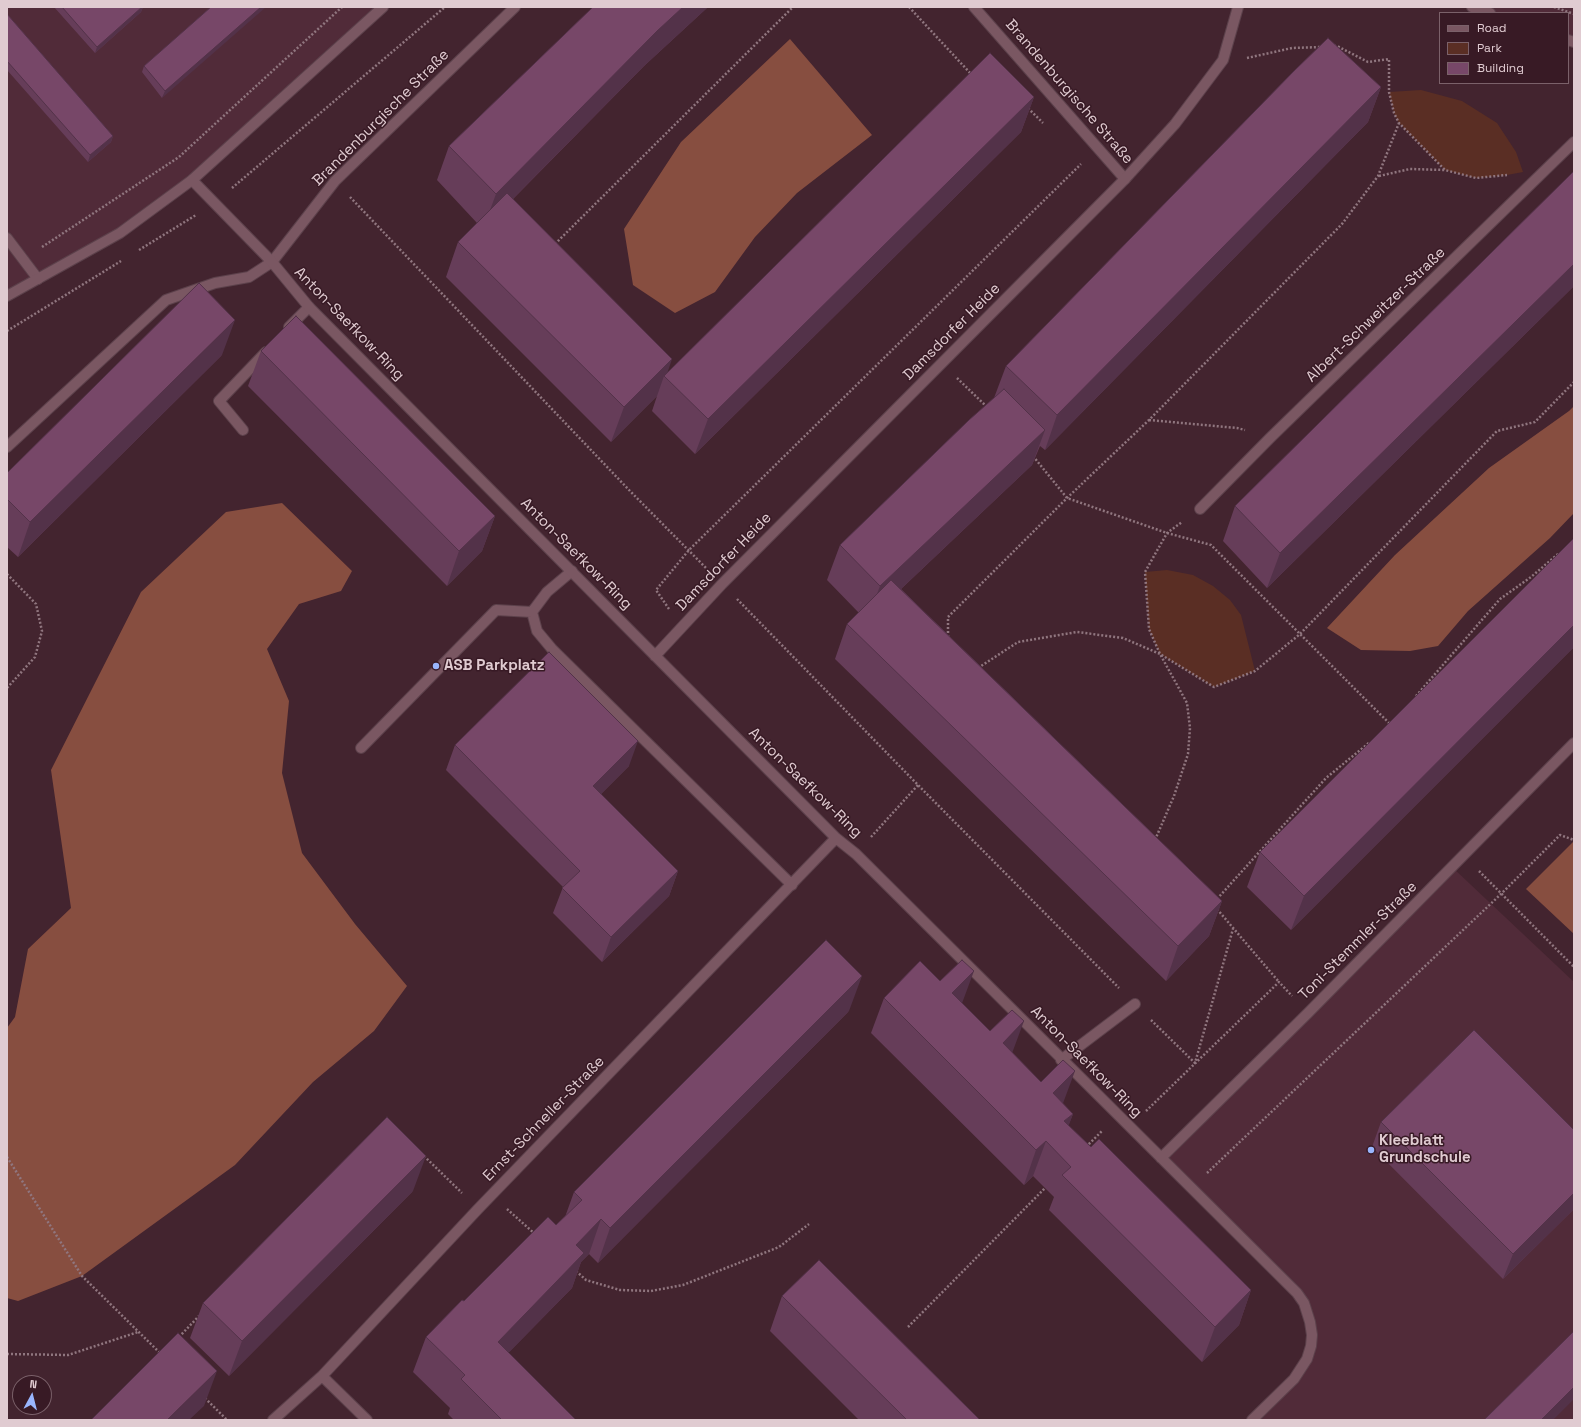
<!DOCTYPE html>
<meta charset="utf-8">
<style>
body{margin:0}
#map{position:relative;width:1581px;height:1427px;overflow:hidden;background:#43242f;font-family:"Space Grotesk",sans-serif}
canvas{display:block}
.frame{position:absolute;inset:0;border:8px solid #e0cbd1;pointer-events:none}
.legend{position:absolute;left:1439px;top:12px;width:130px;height:72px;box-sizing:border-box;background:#381a25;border:1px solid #7b616a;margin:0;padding:5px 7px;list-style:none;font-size:12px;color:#e0cbd1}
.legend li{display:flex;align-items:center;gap:8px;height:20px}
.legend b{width:20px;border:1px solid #7b616a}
.north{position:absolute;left:12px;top:1375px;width:40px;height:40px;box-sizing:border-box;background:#381a25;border:1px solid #7b616a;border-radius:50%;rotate:7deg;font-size:11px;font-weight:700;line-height:16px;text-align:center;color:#e0cbd1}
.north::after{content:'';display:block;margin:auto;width:14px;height:18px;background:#99b5fd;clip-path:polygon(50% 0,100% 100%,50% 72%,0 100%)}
</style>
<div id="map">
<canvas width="1581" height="1427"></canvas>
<div class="frame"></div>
<ul class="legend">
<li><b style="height:5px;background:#7a5762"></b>Road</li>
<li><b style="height:11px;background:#5a2e24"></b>Park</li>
<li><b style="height:11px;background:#774768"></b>Building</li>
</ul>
<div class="north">N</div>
</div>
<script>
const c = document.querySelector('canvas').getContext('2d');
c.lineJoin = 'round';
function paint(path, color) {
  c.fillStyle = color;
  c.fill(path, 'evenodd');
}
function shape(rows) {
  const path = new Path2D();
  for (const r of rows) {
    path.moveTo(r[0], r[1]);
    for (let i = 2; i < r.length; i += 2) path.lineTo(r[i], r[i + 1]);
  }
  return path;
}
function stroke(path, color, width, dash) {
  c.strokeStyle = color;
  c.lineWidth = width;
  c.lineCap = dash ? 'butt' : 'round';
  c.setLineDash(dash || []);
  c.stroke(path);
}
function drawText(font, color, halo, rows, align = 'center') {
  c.font = font + ' "Space Grotesk",sans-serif';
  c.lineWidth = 3;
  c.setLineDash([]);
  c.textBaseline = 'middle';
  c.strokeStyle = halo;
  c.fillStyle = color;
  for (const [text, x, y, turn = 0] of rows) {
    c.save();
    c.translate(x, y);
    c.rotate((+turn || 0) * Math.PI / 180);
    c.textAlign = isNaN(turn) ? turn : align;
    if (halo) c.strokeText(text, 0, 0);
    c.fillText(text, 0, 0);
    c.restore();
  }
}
paint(shape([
 [7,7,383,7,192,180,120,233,7,296],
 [1469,7,1574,7,1574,43,1568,41,1568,13,1487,13],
 [1452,867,1574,982,1574,1420,1252,1420,1294,1379,1311,1346,1304,1303,1161,1158]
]), '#512b39');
paint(shape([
 [1421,90,1462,101,1497,123,1516,152,1523,172,1507,175,1476,178,1445,170,1399,123,1394,113,1389,92],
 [1167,570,1193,575,1213,586,1230,600,1241,615,1255,671,1214,687,1160,654,1149,629,1145,572]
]), '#5a2e24');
paint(shape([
 [790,39,872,135,797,193,755,237,715,292,675,313,633,285,624,229,681,142],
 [1574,406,1574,513,1550,538,1468,611,1438,646,1410,651,1361,650,1327,628,1395,555,1489,468,1569,411],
 [282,503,352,571,341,591,299,604,267,649,289,701,282,773,302,853,355,924,407,986,374,1031,313,1082,235,1165,82,1276,18,1301,7,1298,7,1028,15,1017,28,949,71,908,51,770,141,592,226,512],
 [1574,841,1574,934,1526,889]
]), '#874e40');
const lane = shape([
 [974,7,1125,179],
 [7,238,38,279],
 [289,327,309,307],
 [243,430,219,401,266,352],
 [7,447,166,300,215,283,249,277,272,262,335,181,515,7],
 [1200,509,1270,438,1574,142],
 [572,571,547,592,532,612,537,631,552,649,792,885],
 [361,748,496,610,532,612],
 [1061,1060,1135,1004]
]);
const street = shape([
 [1472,7,1490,13],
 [1568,40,1574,42],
 [192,180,272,262,309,307,836,838,856,854,1297,1293,1304,1303,1310,1322,1312,1335,1311,1346,1307,1359,1294,1379,1252,1420],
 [655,656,722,584,1125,179,1175,124,1223,60,1238,7],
 [1161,1158,1308,1013,1574,743],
 [322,1376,367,1420],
 [273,1420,322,1376,478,1209,836,838]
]);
const secondary = shape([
 [7,296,120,233,192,180,383,7]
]);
stroke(lane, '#5c414b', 12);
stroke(street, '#5c414b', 12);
stroke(secondary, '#5c414b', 12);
stroke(shape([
 [909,7,971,74],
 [1554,7,1574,14],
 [1334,46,1337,46,1368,62,1389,59,1389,92,1394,113,1399,123,1445,170,1476,178,1507,175],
 [1247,58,1292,48,1321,47],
 [1028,108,1043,123],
 [1379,176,1410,169,1445,170],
 [232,188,445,7],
 [350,197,630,491,707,569],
 [555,244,793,7],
 [42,247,179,157,342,7],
 [139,250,196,215],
 [7,331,121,261],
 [957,378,987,407],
 [1149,420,1237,428,1245,430],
 [1033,456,1067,498,1167,533,1211,545,1391,725],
 [7,574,36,604,42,631,35,657,7,688],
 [737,599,918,785,1119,988],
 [669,609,656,590,689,550,1081,164],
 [948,637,948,617,1067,498,1149,420,1342,224,1378,176,1399,123],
 [978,668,1018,642,1077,632,1123,638,1160,654,1214,687,1255,671,1300,634,1497,431,1535,422,1574,382],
 [1416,696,1500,599,1531,577,1558,554],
 [871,837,918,785],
 [1155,840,1174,796,1188,754,1190,728,1187,703,1160,654,1149,629,1145,572,1167,533,1182,522],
 [1479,871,1574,967],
 [1217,899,1326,778,1370,742],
 [1217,909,1279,982],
 [1151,1020,1195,1063,1233,929],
 [1146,1111,1279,982,1292,996],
 [1086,1147,1102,1131],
 [424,1156,462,1193],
 [7,1157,82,1276,160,1353],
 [1207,1173,1501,894,1560,835,1574,840],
 [507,1209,535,1234],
 [576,1271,586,1280,620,1290,651,1291,683,1285,779,1247,809,1224],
 [908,1327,1047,1186],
 [179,1337,199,1316],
 [7,1354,68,1355,138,1332],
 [205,1398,227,1420]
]), '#90767f', 2.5, [2, 2]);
stroke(lane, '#7a5762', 10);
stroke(street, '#7a5762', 10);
stroke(secondary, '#7a5762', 10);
paint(shape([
 [54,7,143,7,141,12,95,53],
 [211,7,162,98,142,72,144,66],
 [593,7,708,7,644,66,513,199,667,373,1034,97,1021,132,695,454,652,411,657,396,611,442,446,277,458,242,477,223,437,180,449,146],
 [7,14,113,136,111,142,88,162,7,70],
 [1381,87,1368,122,1045,450,1040,446,1032,465,901,589,1222,901,1209,936,1166,981,835,659,847,624,859,613,827,580,840,545,994,398,1006,366],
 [1574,171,1574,286,1267,588,1223,541,1235,506],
 [261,351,495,516,482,551,447,586,248,386],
 [222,355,18,557,7,547,7,473],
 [1574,538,1574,647,1291,930,1247,887,1260,852],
 [455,745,629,766,601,794,678,871,669,896,602,962,553,913,563,887,446,770],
 [940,981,1073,1114,1068,1126,1091,1147,1251,1290,1239,1325,1202,1362,1049,1210,1054,1197,1033,1176,1024,1185,871,1033,884,998],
 [849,1011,598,1263,589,1254,581,1262,572,1288,508,1353,576,1420,454,1420,448,1414,450,1408,413,1372,426,1337,464,1301,556,1225,565,1217,574,1192],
 [1381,1122,1574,1130,1574,1209,1503,1279,1372,1147],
 [413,1191,229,1376,190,1338,203,1303],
 [782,1296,980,1420,859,1420,770,1331]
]), '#663d59');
paint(shape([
 [142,7,143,7,141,12,95,53,97,47],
 [261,7,266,7,162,98,165,91],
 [683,7,708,7,644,66,483,229,496,194,657,31],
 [1381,87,1368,122,1045,450,1057,415],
 [1034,97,1021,132,695,454,708,419],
 [113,136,111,142,88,162,90,155],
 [1574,264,1574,286,1267,588,1280,553],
 [235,320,222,355,18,557,30,522],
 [672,359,666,377,664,376,657,396,611,442,624,407],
 [1045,430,1032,465,867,621,880,586],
 [495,516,482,551,447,586,459,551],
 [1574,625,1574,647,1291,930,1304,896],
 [638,741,629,766,584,811,593,786],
 [678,871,669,896,602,962,611,937],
 [1222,901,1209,936,1166,981,1178,946],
 [974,971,961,1006,952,993],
 [862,976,849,1011,598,1263,610,1228],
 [1024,1021,1011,1056,1003,1043],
 [1075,1071,1062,1106,1053,1093],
 [1073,1114,1060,1149,1064,1121],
 [1046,1141,1033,1176,1024,1185,1036,1150],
 [426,1156,413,1191,229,1376,242,1341],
 [1574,1193,1574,1209,1503,1279,1513,1254],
 [601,1219,589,1254,581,1262,572,1288,485,1377,498,1342,576,1245],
 [1251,1290,1239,1325,1202,1362,1215,1327],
 [217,1371,204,1406,189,1420,167,1420],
 [1574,1387,1574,1399,1553,1420,1541,1420]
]), '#533249');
const building = shape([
 [62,7,142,7,97,47,62,7],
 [211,7,261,7,165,91,144,66,211,7],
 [593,7,683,7,657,31,496,194,449,146,593,7],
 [7,14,113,136,90,155,7,61,7,14],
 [1328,38,1381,87,1057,415,1006,366,1294,71,1328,38],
 [990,53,1034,97,708,419,664,376,990,53],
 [1574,171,1574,264,1280,553,1235,506,1574,171],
 [507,193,672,359,624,407,458,242,507,193],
 [199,283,235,320,30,522,7,499,7,473,199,283],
 [296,316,495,516,459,551,261,351,296,316],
 [1004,389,1045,430,880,586,840,545,969,420,1004,389],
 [1574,538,1574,625,1304,896,1260,852,1574,538],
 [891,580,1222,901,1178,946,847,624,891,580],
 [549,652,638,741,593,786,678,871,611,937,562,888,580,871,455,745,549,652],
 [826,940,862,976,610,1228,601,1219,576,1245,584,1253,498,1342,576,1420,502,1420,461,1379,465,1375,426,1337,462,1300,464,1301,548,1217,556,1225,582,1200,574,1192,826,940],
 [962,960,974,971,952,993,990,1031,1012,1010,1024,1021,1003,1043,1041,1082,1063,1060,1075,1071,1053,1093,1073,1114,1064,1121,1091,1147,1099,1139,1251,1290,1215,1327,1062,1175,1071,1167,1046,1141,1036,1150,884,998,920,961,940,981,962,960],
 [1474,1030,1574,1130,1574,1193,1513,1254,1381,1122,1474,1030],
 [387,1117,426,1156,242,1341,203,1303,387,1117],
 [819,1260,980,1420,907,1420,782,1296,819,1260],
 [1574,1331,1574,1387,1541,1420,1484,1420,1574,1331],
 [178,1333,217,1371,167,1420,91,1420,178,1333]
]);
paint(building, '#774768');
stroke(building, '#533249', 1);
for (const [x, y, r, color] of [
 [436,666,4,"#99b5fd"],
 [1371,1150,4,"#99b5fd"]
]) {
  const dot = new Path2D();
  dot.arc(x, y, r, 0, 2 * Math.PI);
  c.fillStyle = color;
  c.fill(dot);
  stroke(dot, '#381a25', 1.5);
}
drawText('15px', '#e0cbd1', '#381a25', [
 ["Brandenburgische Straße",1069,92,49],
 ["Brandenburgische Straße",381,118,-45],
 ["Albert-Schweitzer-Straße",1376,315,-44],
 ["Anton-Saefkow-Ring",349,324,46],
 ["Damsdorfer Heide",952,332,-45],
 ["Anton-Saefkow-Ring",576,554,45],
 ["Damsdorfer Heide",724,562,-46],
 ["Anton-Saefkow-Ring",805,783,44],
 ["Toni-Stemmler-Straße",1358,941,-45],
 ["Anton-Saefkow-Ring",1086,1062,45],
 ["Ernst-Schneller-Straße",544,1119,-46]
]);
drawText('bold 15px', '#e0cbd1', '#381a25', [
 ["ASB Parkplatz",444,666],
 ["Kleeblatt",1379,1141],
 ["Grundschule",1379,1158]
], 'left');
</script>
